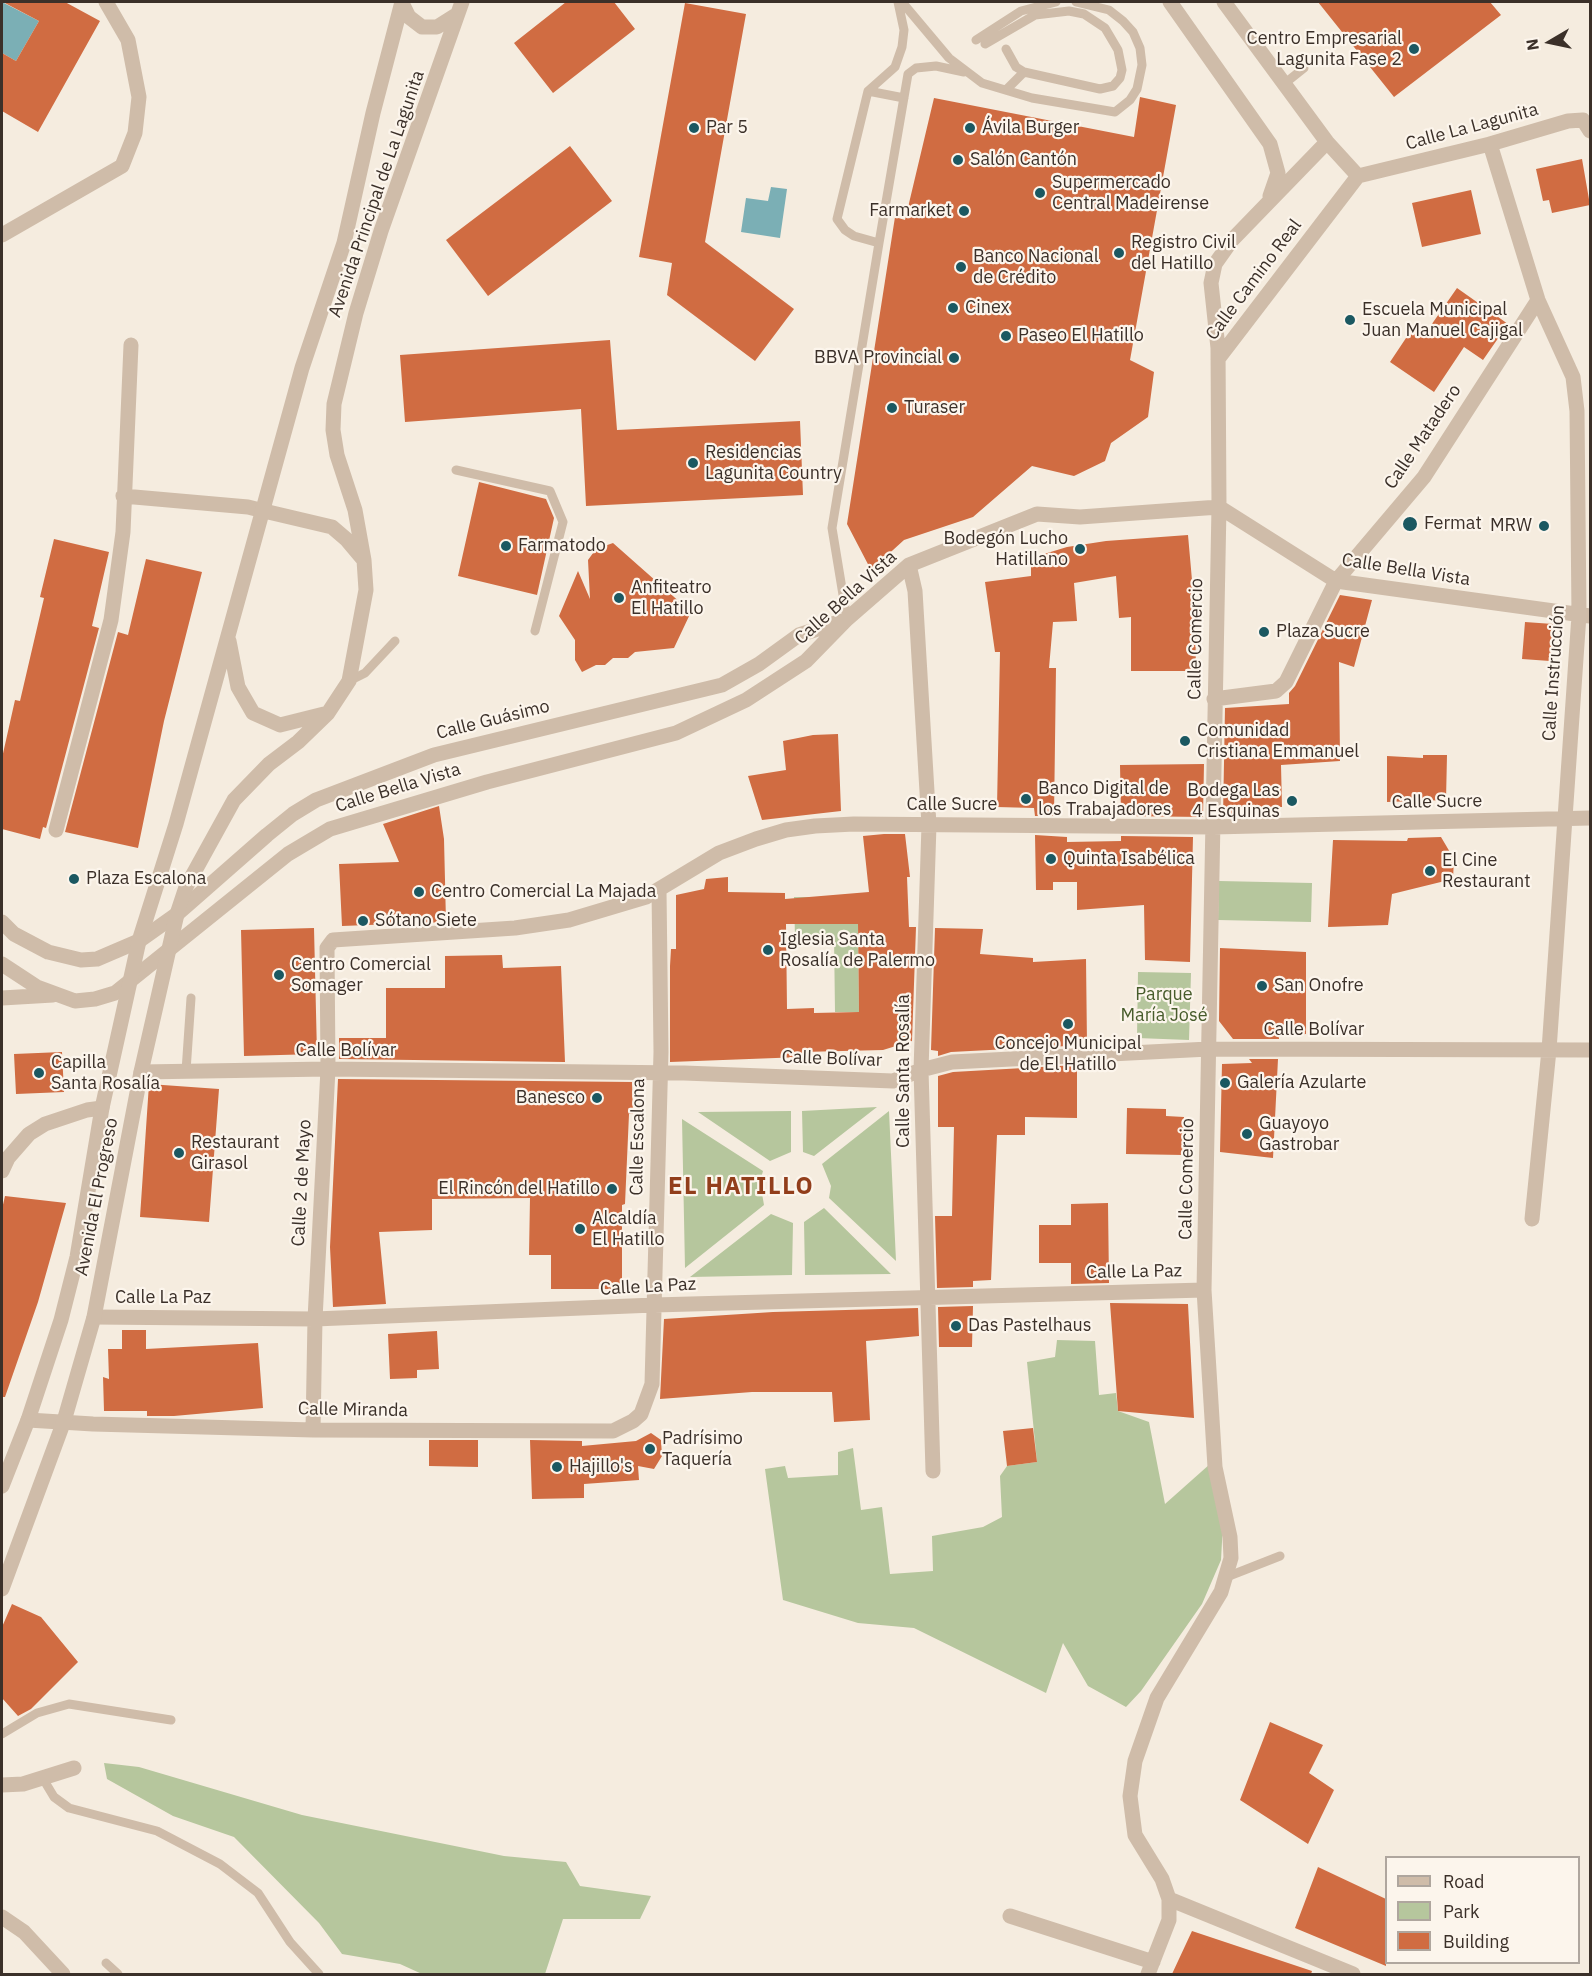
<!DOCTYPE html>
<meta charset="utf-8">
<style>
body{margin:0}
#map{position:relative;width:1592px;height:1976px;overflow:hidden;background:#f5ecdf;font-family:"IBM Plex Sans",sans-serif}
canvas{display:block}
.frame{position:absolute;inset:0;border:3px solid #3b3029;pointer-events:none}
.legend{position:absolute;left:1385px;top:1856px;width:195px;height:108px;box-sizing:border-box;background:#fcf5ec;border:2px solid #afa69e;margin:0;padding:8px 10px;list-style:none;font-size:18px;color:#3b3029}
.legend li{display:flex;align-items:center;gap:12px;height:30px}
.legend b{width:30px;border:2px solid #afa69e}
.north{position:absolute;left:1520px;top:12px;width:60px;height:60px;-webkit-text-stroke:4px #fcf5ec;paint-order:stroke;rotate:261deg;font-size:16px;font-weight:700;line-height:24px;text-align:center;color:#3b3029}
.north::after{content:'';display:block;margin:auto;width:21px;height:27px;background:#3b3029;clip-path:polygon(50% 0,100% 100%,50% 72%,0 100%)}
</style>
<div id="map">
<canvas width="1592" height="1976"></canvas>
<div class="frame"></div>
<ul class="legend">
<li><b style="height:8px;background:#cfbca9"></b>Road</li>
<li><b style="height:16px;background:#b6c69d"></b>Park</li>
<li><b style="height:16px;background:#d06c42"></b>Building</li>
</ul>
<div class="north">N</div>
</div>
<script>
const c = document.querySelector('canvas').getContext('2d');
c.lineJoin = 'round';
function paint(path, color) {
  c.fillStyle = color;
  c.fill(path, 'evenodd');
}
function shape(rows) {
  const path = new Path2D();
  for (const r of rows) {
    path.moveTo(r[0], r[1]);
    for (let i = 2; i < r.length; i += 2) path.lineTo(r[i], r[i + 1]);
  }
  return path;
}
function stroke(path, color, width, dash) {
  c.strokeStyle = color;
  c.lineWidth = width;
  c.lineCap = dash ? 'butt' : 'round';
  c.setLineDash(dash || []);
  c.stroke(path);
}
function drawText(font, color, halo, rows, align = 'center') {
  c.font = font + ' "IBM Plex Sans",sans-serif';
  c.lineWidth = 4.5;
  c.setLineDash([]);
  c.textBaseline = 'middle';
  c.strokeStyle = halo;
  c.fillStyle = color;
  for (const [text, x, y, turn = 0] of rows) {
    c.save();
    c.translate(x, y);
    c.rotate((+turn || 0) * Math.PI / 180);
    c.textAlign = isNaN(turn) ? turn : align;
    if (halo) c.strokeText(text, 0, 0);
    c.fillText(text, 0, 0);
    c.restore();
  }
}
paint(shape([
 [1219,881,1312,883,1311,922,1218,920],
 [794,897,814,897,815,924,858,924,859,1012,835,1012,834,936,795,937],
 [1138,972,1191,973,1189,1040,1137,1038],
 [877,1107,814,1156,803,1152,802,1111],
 [791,1111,791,1152,770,1161,698,1112],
 [889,1111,896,1261,829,1198,831,1186,822,1164],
 [682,1119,763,1171,760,1182,764,1205,685,1268],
 [824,1208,891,1274,805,1275,804,1222],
 [771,1214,793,1223,792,1275,690,1277],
 [1057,1340,1095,1341,1099,1395,1116,1393,1118,1411,1149,1422,1165,1504,1210,1464,1223,1523,1221,1560,1202,1604,1141,1691,1126,1707,1088,1686,1063,1643,1046,1693,914,1628,858,1623,783,1600,765,1469,785,1466,788,1478,838,1475,838,1452,853,1448,861,1510,882,1507,890,1574,933,1571,932,1536,983,1527,1002,1517,1000,1476,1007,1466,1037,1462,1027,1362,1055,1357],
 [104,1763,139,1767,302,1815,504,1856,566,1862,580,1886,651,1896,640,1919,563,1919,545,1974,422,1974,400,1964,342,1954,319,1923,234,1837,173,1816,107,1779]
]), '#b6c69d');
paint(shape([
 [2,2,39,21,16,61,2,53],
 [771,187,787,189,780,238,741,232,746,198,768,201]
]), '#7bafb5');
paint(shape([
 [3,2,65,2,100,21,38,132,2,111,2,53,16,61,39,21],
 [566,2,614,2,635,29,553,93,514,43],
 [1318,2,1490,2,1501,15,1394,97],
 [685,3,746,14,705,242,794,309,755,361,667,295,672,263,639,257],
 [1140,97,1176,105,1130,360,1154,372,1148,417,1111,443,1105,461,1074,476,1032,466,973,517,904,540,871,570,847,524,895,217,905,220,934,98,1134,137],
 [570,146,612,201,488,296,446,240],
 [1582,159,1590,205,1552,213,1549,200,1543,201,1536,169],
 [1471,190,1481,234,1422,247,1412,203],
 [1457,288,1508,324,1483,360,1464,347,1434,392,1390,362,1416,323,1427,331],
 [610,340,617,430,800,421,803,495,586,506,581,409,405,422,400,355],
 [479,482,546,499,554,518,537,595,458,576],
 [1188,535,1195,614,1196,671,1131,671,1131,617,1119,618,1116,576,1074,583,1077,621,1053,622,1049,668,1056,668,1054,816,1035,816,1034,808,997,807,1000,652,995,652,985,582,1031,576,1031,558,1067,547,1106,541],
 [54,539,109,552,92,626,99,628,46,828,43,827,40,839,2,829,2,758,15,700,20,701,44,598,40,597],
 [613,543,691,612,674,648,635,652,628,658,613,658,605,665,596,665,582,672,575,660,575,640,559,616,578,571,590,599,588,560,596,549],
 [146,559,202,572,164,721,138,848,65,832,118,632,128,635],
 [1340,595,1372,600,1354,667,1339,662,1340,761,1281,765,1282,807,1241,809,1241,817,1223,817,1225,708,1289,704,1289,693,1295,686],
 [1525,622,1553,624,1550,661,1522,659],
 [838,734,841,811,762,820,748,776,786,770,783,741,813,735],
 [1423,755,1447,755,1446,800,1387,802,1387,756,1423,758],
 [1204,764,1203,817,1121,816,1120,765],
 [439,806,444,839,446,922,342,926,339,864,399,862,383,824],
 [884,834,905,834,910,877,907,877,909,927,916,927,912,1041,883,1050,802,1052,802,1057,670,1062,670,966,671,949,676,949,676,895,704,889,706,879,728,877,728,892,785,893,785,899,869,892,863,836],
 [786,924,858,924,859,1012,814,1013,814,1008,787,1009],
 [1035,835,1067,837,1067,842,1121,841,1121,836,1193,837,1190,962,1145,960,1144,905,1077,910,1077,882,1053,882,1053,890,1036,890],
 [1441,837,1454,859,1453,879,1392,894,1388,925,1328,927,1333,840,1407,841,1408,838],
 [314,928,317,1054,244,1056,241,930],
 [935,928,983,929,980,954,1033,958,1033,962,1086,959,1087,1045,951,1052,938,1056,938,1051,931,1050],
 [1220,948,1306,952,1306,1034,1279,1036,1279,1039,1233,1039,1219,1021],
 [502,955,503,968,561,966,565,1062,339,1059,339,1038,386,1038,386,988,445,988,445,956],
 [62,1052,64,1092,16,1094,14,1054],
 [1249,1059,1278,1059,1273,1158,1220,1152,1222,1064,1252,1063],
 [1077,1065,1077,1118,1025,1117,1025,1135,997,1135,991,1280,973,1281,973,1287,937,1288,935,1216,952,1216,954,1127,938,1127,938,1076,953,1072],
 [338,1079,632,1082,633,1114,629,1114,625,1204,622,1205,622,1289,551,1289,551,1255,529,1255,530,1198,432,1199,432,1230,379,1232,386,1304,333,1307,330,1247],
 [149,1084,219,1089,209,1222,140,1217],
 [1127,1108,1166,1109,1166,1116,1184,1117,1183,1155,1126,1154],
 [5,1196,66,1203,38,1302,5,1397,2,1397,2,1209],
 [1108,1203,1109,1283,1071,1284,1071,1263,1039,1263,1039,1225,1071,1225,1071,1204],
 [1110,1303,1188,1304,1194,1418,1118,1411],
 [973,1306,972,1347,939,1347,938,1307],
 [918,1308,919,1336,866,1341,870,1420,834,1422,832,1392,752,1392,660,1399,664,1319,773,1312],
 [122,1330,146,1330,146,1349,258,1343,263,1408,174,1416,147,1416,147,1411,104,1411,103,1377,109,1379,108,1349,122,1349],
 [437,1331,439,1369,417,1370,417,1378,390,1379,388,1334],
 [1033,1428,1037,1462,1007,1466,1003,1431],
 [651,1433,661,1440,662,1456,654,1469,638,1466,639,1480,584,1484,584,1498,532,1499,530,1440,582,1441,582,1446,636,1441],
 [429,1440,478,1440,478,1467,429,1466],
 [12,1604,41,1617,78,1662,31,1709,18,1716,2,1698,2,1627],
 [1270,1722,1323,1745,1309,1773,1334,1790,1308,1844,1240,1800],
 [1318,1867,1386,1899,1386,1966,1295,1928],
 [1192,1931,1312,1971,1311,1974,1172,1974]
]), '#d06c42');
stroke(shape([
 [898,2,904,30,902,47,895,67,868,91,837,219,845,230,854,236,879,243,908,74,916,68,936,66,964,72],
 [902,2,949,58,982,83,1032,98,1115,112,1130,100,1137,89,1142,65,1140,48,1133,32,1123,21,1109,10,1076,2],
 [976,40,1021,11,1056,2],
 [985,44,1035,15,1069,11,1084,14,1105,28,1118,50,1122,70,1120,78,1113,86,1100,89,1024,72,1016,67,1006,49],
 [1284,84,1304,68],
 [1006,90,1024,72],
 [868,91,904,98],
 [456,470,550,491,563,522,535,631],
 [847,619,832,528,879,243],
 [349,681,365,673,395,641],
 [186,1071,191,998],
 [1224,1578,1280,1556],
 [2,1734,37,1713,69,1704,171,1720],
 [42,1777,54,1797,69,1808,157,1831,220,1864,258,1893,290,1942,319,1974],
 [106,1963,118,1974]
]), '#cfbca9', 9);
stroke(shape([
 [1170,2,1270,144,1278,173,1270,196],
 [1224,2,1327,142,1358,176],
 [1490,144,1538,300,1573,377,1577,411,1579,615,1549,1050,1532,1219],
 [1358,176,1490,144,1568,121,1583,120,1590,131],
 [2,235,122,166,135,133,139,97,128,40,106,2],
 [1218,359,1358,176],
 [123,496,248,507,264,511],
 [909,565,915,591,929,825,921,1070,933,1471],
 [1214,699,1276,691,1286,682,1336,581,1424,477,1538,300],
 [56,830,111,620,123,532,131,345],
 [2,922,14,934,48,952,81,960,97,959,139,941,177,914,267,835,293,814,316,800,434,755,722,685,759,664,799,635,842,621],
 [2,964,37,987,75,1001,95,999,115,993,288,854,330,829,487,782,676,733,746,700,806,661,847,619,909,565,1037,514,1080,517,1219,507,1336,581,1590,616],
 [2,998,53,995],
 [141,1072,328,1069,684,1073,893,1081,921,1070,952,1062,1209,1049,1590,1050],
 [2,1171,8,1158,29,1134,45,1124,87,1110,102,1108],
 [94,1317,315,1319,654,1305,1204,1290],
 [28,1420,93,1424,313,1430,613,1431,633,1421,641,1414,652,1384,661,1052,659,890],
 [313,1430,315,1319,328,1069,327,948,333,940,515,928,569,920,646,897,719,853,756,839,786,830,815,826,854,824,1213,827,1590,818],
 [2,1785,23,1784,74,1768],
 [1169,1899,1353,1974],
 [1010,1916,1153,1962],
 [2,1917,24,1932,63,1974],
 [1148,1974,1169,1920,1169,1899,1162,1879,1135,1835,1130,1796,1135,1761,1157,1698,1221,1592,1231,1558,1230,1537,1215,1467,1204,1290,1219,507,1218,348,1211,283,1215,264,1232,240,1327,142]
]), '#cfbca9', 15);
stroke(shape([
 [402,3,409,17,422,27,437,27,456,15],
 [264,511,332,527,346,539,362,558],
 [229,641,238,687,253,713,280,725,324,714],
 [2,1486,28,1420,61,1320,77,1257,102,1108,139,941,176,824,302,368,344,243,373,113,402,2],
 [2,1589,64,1421,94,1317,141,1072,177,914,186,887,234,800,269,764,298,742,328,713,349,681,366,590,364,560,355,510,337,455,333,430,334,404,356,313,381,231,462,2]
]), '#cfbca9', 15);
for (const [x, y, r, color] of [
 [1414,49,6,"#1b5861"],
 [694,128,6,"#1b5861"],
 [970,128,6,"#1b5861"],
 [958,160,6,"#1b5861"],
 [1040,193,6,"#1b5861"],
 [964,211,6,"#1b5861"],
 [1119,253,6,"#1b5861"],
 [961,267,6,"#1b5861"],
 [953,308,6,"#1b5861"],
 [1350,320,6,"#1b5861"],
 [1006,336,6,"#1b5861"],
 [954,358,6,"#1b5861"],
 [892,408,6,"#1b5861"],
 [693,463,6,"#1b5861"],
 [1410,524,8,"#1b5861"],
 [1544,526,6,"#1b5861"],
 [506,546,6,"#1b5861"],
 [1080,549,6,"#1b5861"],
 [619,598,6,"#1b5861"],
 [1264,632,6,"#1b5861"],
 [1185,741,6,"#1b5861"],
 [1026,799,6,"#1b5861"],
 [1292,801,6,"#1b5861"],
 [1051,859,6,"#1b5861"],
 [1430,871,6,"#1b5861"],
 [74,879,6,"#1b5861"],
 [419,892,6,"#1b5861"],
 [363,921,6,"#1b5861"],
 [768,950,6,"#1b5861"],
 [279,975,6,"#1b5861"],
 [1262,986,6,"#1b5861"],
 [1068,1024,6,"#1b5861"],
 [39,1073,6,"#1b5861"],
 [1225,1083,6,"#1b5861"],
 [597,1098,6,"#1b5861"],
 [1247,1134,6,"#1b5861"],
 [179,1153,6,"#1b5861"],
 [612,1189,6,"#1b5861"],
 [580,1229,6,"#1b5861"],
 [956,1326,6,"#1b5861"],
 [650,1449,6,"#1b5861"],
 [557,1467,6,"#1b5861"]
]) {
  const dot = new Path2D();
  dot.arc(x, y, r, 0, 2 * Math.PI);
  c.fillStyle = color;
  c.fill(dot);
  stroke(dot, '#fcf5ec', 2);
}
drawText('18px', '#3b3029', '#fcf5ec', [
 ["Centro Empresarial",1402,39,"right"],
 ["Lagunita Fase 2",1402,60,"right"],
 ["Par 5",706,128],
 ["Ávila Burger",982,128],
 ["Salón Cantón",970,160],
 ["Supermercado",1052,183],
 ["Central Madeirense",1052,204],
 ["Farmarket",952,211,"right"],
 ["Registro Civil",1131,243],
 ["del Hatillo",1131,264],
 ["Banco Nacional",973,257],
 ["de Crédito",973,278],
 ["Cinex",965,308],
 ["Escuela Municipal",1362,310],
 ["Juan Manuel Cajigal",1362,331],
 ["Paseo El Hatillo",1018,336],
 ["BBVA Provincial",942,358,"right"],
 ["Turaser",904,408],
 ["Residencias",705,453],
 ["Lagunita Country",705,474],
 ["Fermat",1424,524],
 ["MRW",1532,526,"right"],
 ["Bodegón Lucho",1068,539,"right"],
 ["Hatillano",1068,560,"right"],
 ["Farmatodo",518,546],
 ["Anfiteatro",631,588],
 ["El Hatillo",631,609],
 ["Plaza Sucre",1276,632],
 ["Comunidad",1197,731],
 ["Cristiana Emmanuel",1197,752],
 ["Banco Digital de",1038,789],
 ["los Trabajadores",1038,810],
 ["Bodega Las",1280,791,"right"],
 ["4 Esquinas",1280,812,"right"],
 ["Quinta Isabélica",1063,859],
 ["El Cine",1442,861],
 ["Restaurant",1442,882],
 ["Plaza Escalona",86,879],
 ["Centro Comercial La Majada",431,892],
 ["Sótano Siete",375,921],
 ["Iglesia Santa",780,940],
 ["Rosalía de Palermo",780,961],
 ["Centro Comercial",291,965],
 ["Somager",291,986],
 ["San Onofre",1274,986],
 ["Concejo Municipal",1068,1044,"center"],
 ["de El Hatillo",1068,1065,"center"],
 ["Capilla",51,1063],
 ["Santa Rosalía",51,1084],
 ["Galería Azularte",1237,1083],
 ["Banesco",585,1098,"right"],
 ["Guayoyo",1259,1124],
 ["Gastrobar",1259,1145],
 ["Restaurant",191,1143],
 ["Girasol",191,1164],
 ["El Rincón del Hatillo",600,1189,"right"],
 ["Alcaldía",592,1219],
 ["El Hatillo",592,1240],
 ["Das Pastelhaus",968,1326],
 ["Padrísimo",662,1439],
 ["Taquería",662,1460],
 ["Hajillo's",569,1467]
], 'left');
drawText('18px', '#3b3029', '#fcf5ec', [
 ["Calle La Lagunita",1472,127,-15],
 ["Avenida Principal de La Lagunita",377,194,-71],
 ["Calle Camino Real",1254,280,-53],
 ["Calle Matadero",1423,437,-56],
 ["Calle Bella Vista",1406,570,9],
 ["Calle Bella Vista",846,598,-42],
 ["Calle Comercio",1196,639,-89],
 ["Calle Instrucción",1554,673,-86],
 ["Calle Guásimo",493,720,-14],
 ["Calle Bella Vista",398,788,-17],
 ["Calle Sucre",1437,802,-1],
 ["Calle Sucre",952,805],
 ["Calle Bolívar",1314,1030],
 ["Calle Bolívar",346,1051],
 ["Calle Bolívar",832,1059,2],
 ["Calle Santa Rosalía",904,1071,-90],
 ["Calle Escalona",638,1137,-89],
 ["Calle Comercio",1187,1179,-89],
 ["Calle 2 de Mayo",302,1183,-87],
 ["Avenida El Progreso",97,1197,-79],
 ["Calle La Paz",1134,1272,-1],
 ["Calle La Paz",648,1287,-3],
 ["Calle La Paz",163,1298],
 ["Calle Miranda",353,1410,1]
]);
drawText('18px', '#475c2b', '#fcf5ec', [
 ["Parque",1164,995],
 ["María José",1164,1016]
]);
c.letterSpacing = '1.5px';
drawText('bold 24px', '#923e1b', '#fcf5ec', [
 ["EL HATILLO",741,1187]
]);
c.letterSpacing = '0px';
</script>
